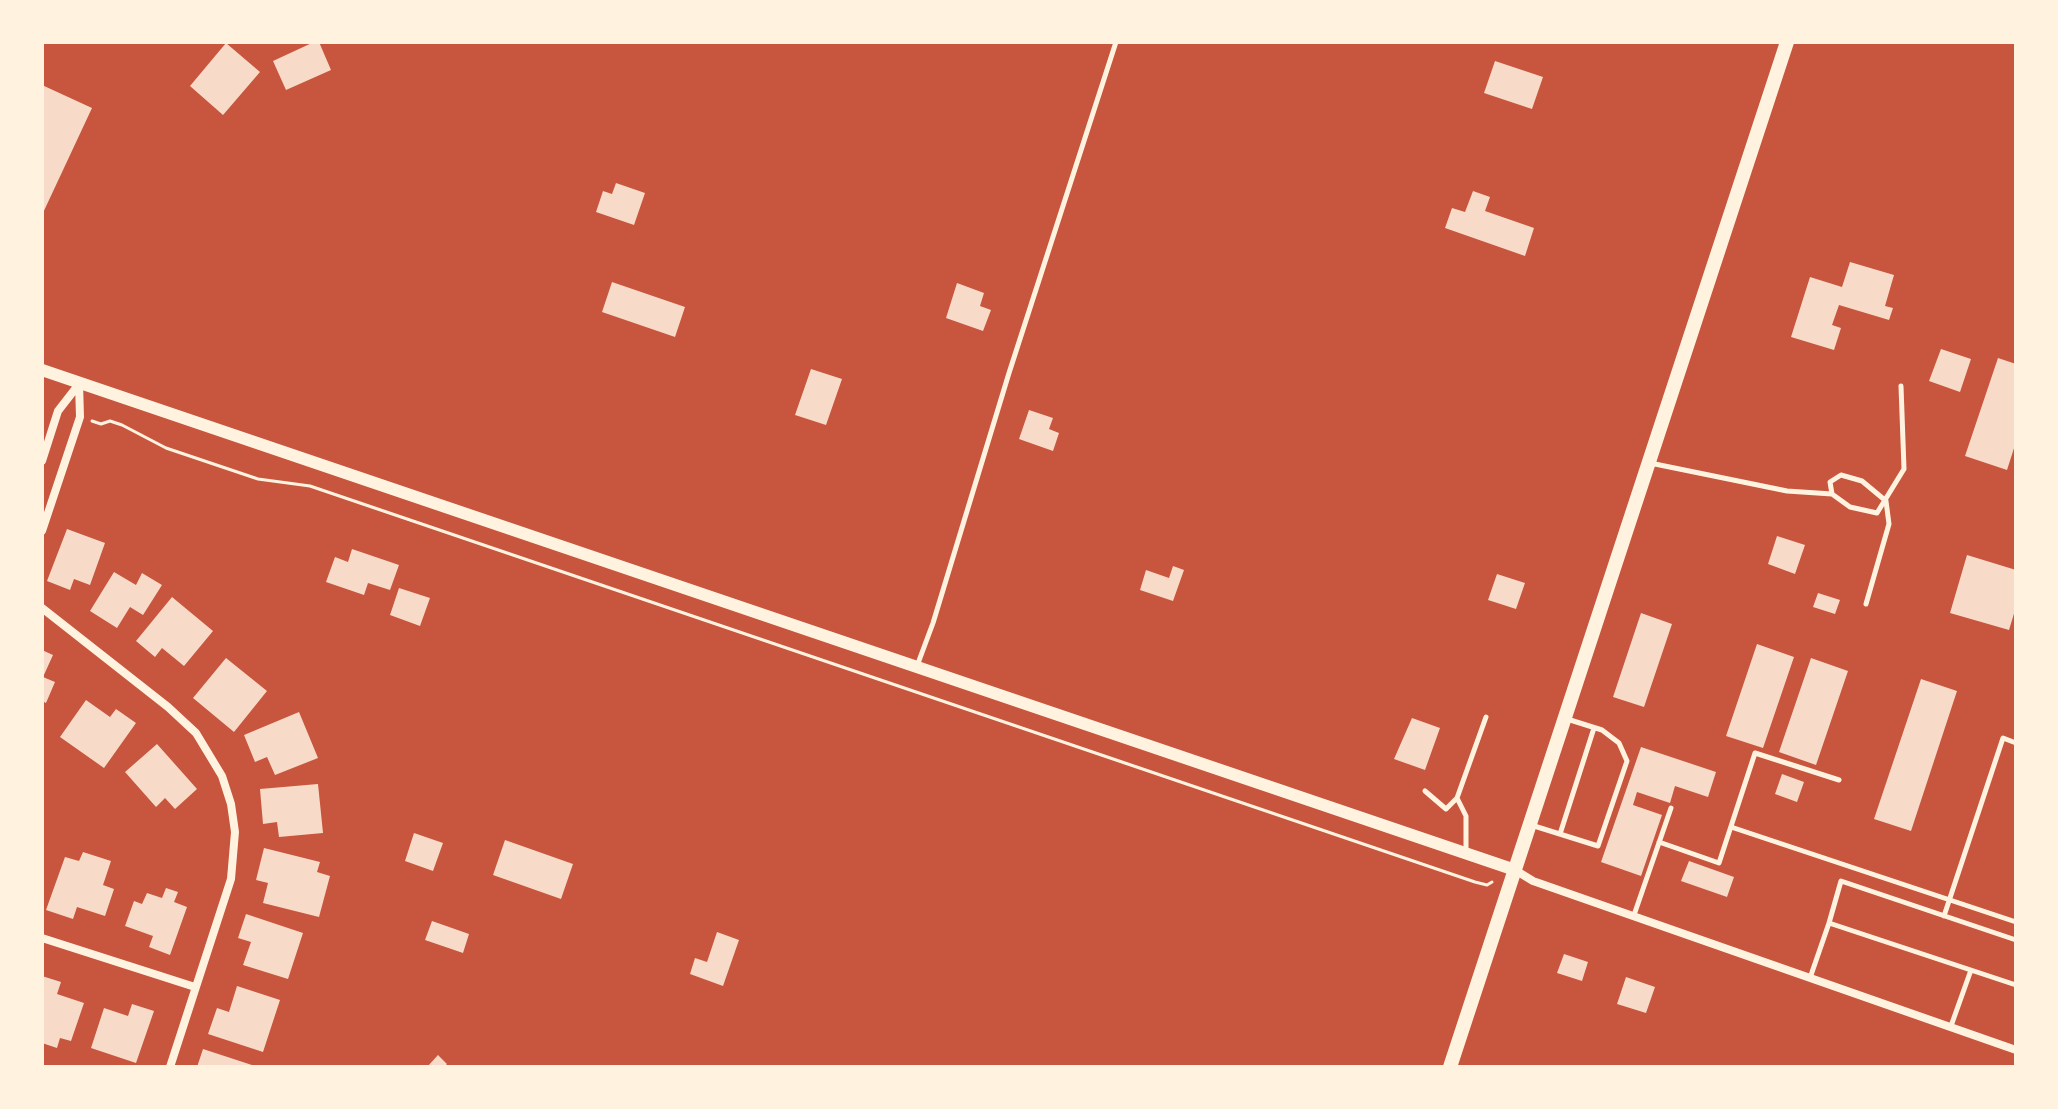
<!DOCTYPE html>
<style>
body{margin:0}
#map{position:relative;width:2058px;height:1109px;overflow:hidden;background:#c8553d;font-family:Cabin,sans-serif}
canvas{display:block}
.frame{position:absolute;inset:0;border:44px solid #fff3e0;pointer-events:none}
</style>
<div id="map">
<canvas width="2058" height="1109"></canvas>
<div class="frame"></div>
</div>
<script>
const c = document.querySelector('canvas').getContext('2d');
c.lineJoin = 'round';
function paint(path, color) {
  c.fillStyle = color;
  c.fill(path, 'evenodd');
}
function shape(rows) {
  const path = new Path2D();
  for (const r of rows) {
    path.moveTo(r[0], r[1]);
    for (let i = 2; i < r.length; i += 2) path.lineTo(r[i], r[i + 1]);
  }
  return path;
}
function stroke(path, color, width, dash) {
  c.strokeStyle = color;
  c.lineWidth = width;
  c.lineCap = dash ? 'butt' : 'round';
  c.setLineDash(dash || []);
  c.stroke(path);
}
paint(shape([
 [314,42,319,42,331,70,286,90,273,61],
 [226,43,260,72,223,115,190,86],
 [1495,61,1543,77,1532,109,1484,93],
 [42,85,92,108,42,215],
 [616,183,645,193,634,225,596,212,603,191,612,194],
 [1473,191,1490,197,1485,211,1534,228,1525,256,1445,228,1452,208,1465,212],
 [1850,262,1894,275,1885,306,1893,308,1889,320,1839,305,1832,325,1841,328,1834,350,1791,337,1810,277,1842,287],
 [612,282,685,307,675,337,602,312],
 [957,283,984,293,980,306,991,310,983,331,946,318],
 [1941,349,1971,359,1960,392,1929,381],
 [1998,358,2016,364,2016,442,2007,470,1965,456],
 [811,369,842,379,826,425,795,415],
 [1029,410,1053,418,1049,429,1059,433,1053,451,1019,439],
 [67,529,105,543,90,585,74,579,70,590,47,581],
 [1777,536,1805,545,1795,574,1768,564],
 [352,549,399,565,390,590,368,583,364,595,326,582,335,557,348,562],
 [1967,555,2016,570,2016,607,2009,630,1950,613],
 [1173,566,1184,570,1173,601,1140,590,1146,570,1169,578],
 [114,572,136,585,142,573,162,585,143,615,130,607,117,628,90,611],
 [1497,574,1525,583,1516,609,1488,600],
 [399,588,430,598,420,626,390,615],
 [1818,593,1840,600,1835,614,1813,607],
 [172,597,213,631,184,666,162,648,155,657,136,641],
 [1641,613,1672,624,1644,707,1613,697],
 [1757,644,1794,657,1763,748,1726,736],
 [42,650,53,655,43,677,55,682,46,703,42,701],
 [226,658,267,691,234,732,193,698],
 [1811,658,1848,671,1816,765,1779,752],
 [1921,679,1957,691,1911,831,1874,819],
 [86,700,110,717,116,709,136,723,104,768,60,737],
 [299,712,318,758,275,775,267,757,255,762,244,735],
 [1412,718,1440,728,1425,770,1394,759],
 [157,744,197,789,175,809,165,798,156,807,125,772],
 [1641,747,1716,772,1708,797,1675,786,1670,803,1637,792,1633,805,1662,815,1641,876,1601,862],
 [1782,774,1804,782,1797,802,1775,794],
 [318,784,323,833,279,837,277,822,263,824,260,789],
 [414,833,443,843,433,871,405,861],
 [505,840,573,864,561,899,493,875],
 [264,848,320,862,317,872,330,876,319,917,263,903,268,883,256,880],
 [83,852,111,861,103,885,114,889,105,916,77,907,73,919,46,910,65,857,79,861],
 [1689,861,1734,877,1727,897,1681,881],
 [166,888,178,892,174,902,187,907,170,955,149,947,153,936,125,926,134,901,142,904,147,893,162,898],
 [246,914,303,933,288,979,243,965,251,942,238,938],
 [432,921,469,934,463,953,425,940],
 [717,932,739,940,723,986,690,974,695,958,707,962],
 [1564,954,1588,962,1582,981,1557,973],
 [42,976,61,982,57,994,84,1003,71,1041,60,1038,57,1048,42,1043],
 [1626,977,1655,987,1646,1013,1617,1004],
 [237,986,280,1000,263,1052,208,1034,217,1008,229,1012],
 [132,1004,154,1011,136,1063,91,1048,104,1008,128,1016],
 [203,1049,255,1066,254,1067,197,1067],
 [438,1055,447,1064,444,1067,427,1067]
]), '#f7dbc8');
stroke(shape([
 [92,421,101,424,110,421,122,425,166,448,258,479,310,486,1475,882,1487,885,1492,882]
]), '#fff3e0', 3);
stroke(shape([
 [1650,463,1787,491,1832,494,1850,507,1877,513,1904,469,1901,386],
 [1832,494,1830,482,1841,475,1862,481,1886,501,1889,524,1866,604],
 [917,666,933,623,1009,373,1116,42],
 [1425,791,1446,809,1457,798],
 [1531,825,1598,846,1627,761,1619,743,1602,730,1567,719],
 [1731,827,2016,922],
 [1560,834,1594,728],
 [1659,842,1719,863,1755,753,1839,780],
 [1466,853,1466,816,1457,798,1486,717],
 [1634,915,1671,808],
 [1944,916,2003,738,2016,743],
 [2016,940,1841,881,1829,923,2016,985],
 [1810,978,1829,923],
 [1951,1026,1971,970]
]), '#fff3e0', 5);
stroke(shape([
 [42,461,58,411,79,384],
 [42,531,80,417,79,383],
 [42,608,168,707,196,733,222,776,231,804,235,832,231,879,170,1067],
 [1515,870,1533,881,2016,1050],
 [42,938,195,987]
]), '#fff3e0', 8);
stroke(shape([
 [42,370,1515,870]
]), '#fff3e0', 12);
stroke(shape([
 [1450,1067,1787,42]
]), '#fff3e0', 14);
</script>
